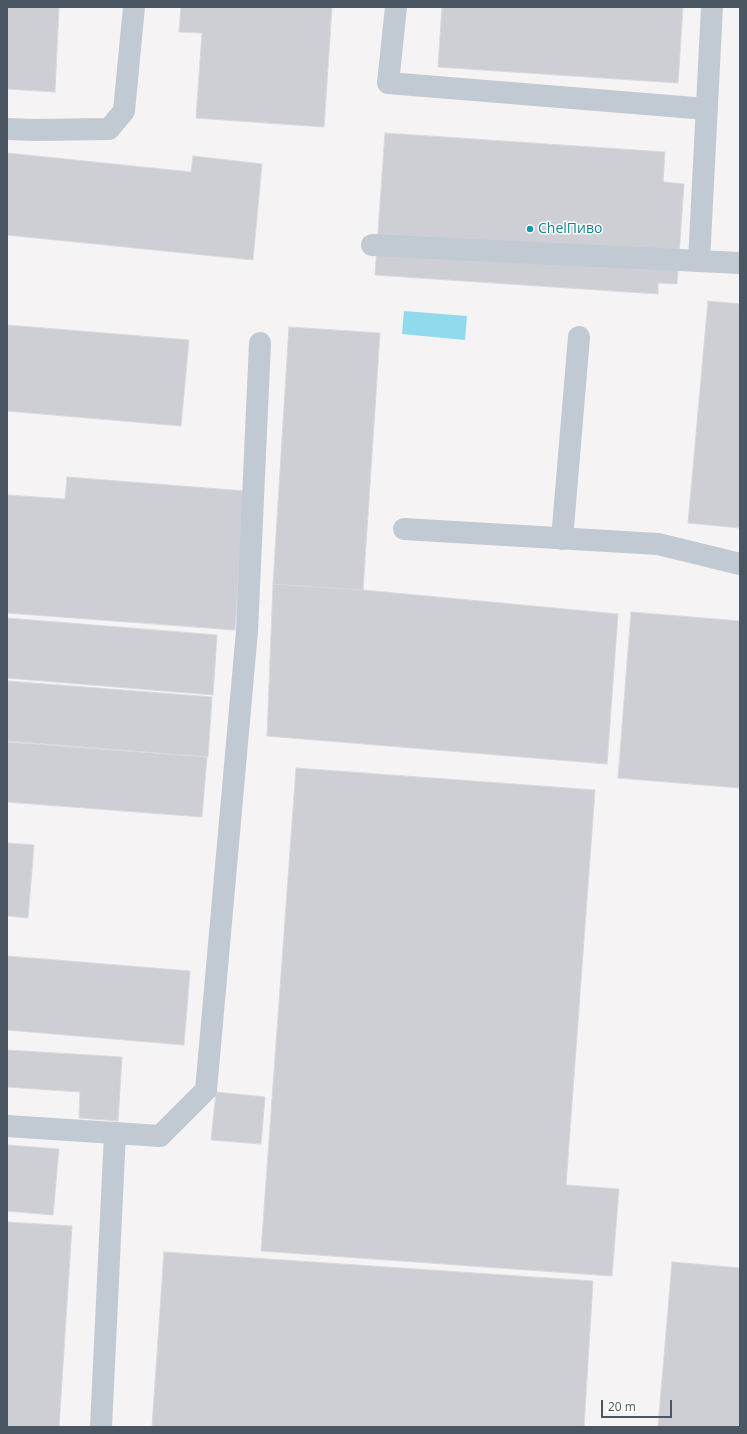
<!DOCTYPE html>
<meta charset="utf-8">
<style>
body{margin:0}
#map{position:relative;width:747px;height:1434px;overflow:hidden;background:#f5f3f3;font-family:"Open Sans",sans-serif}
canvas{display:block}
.frame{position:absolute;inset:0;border:8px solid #4a5661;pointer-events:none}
.scale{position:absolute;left:601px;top:1400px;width:71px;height:18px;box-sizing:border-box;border:2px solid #4a5661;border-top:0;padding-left:5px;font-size:12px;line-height:14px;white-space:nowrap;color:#4a5661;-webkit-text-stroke:3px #fff;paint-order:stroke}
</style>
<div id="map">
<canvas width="747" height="1434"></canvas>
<div class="frame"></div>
<div class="scale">20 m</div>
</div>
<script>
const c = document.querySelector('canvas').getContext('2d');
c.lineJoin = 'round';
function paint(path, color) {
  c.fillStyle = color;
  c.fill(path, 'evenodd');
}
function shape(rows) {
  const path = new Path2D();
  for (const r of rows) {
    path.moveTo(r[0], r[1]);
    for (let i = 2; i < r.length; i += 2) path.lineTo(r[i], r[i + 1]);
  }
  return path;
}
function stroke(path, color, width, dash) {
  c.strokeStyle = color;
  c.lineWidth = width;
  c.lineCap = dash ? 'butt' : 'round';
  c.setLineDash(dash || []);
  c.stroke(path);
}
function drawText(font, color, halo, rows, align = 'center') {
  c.font = font + ' "Open Sans",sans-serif';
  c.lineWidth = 3;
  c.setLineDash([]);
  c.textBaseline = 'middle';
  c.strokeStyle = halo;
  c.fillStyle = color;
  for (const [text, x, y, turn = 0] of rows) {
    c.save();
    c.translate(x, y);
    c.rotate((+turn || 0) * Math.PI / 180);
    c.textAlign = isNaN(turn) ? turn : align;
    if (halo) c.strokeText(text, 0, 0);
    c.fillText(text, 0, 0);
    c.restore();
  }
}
paint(shape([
 [404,311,467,316,465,340,402,334]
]), '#90daee');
const building = shape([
 [7,7,59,7,55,92,7,89,7,7],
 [181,7,332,7,324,127,196,118,202,33,179,32,181,7],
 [442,7,683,7,678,83,438,67,442,7],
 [385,133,665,152,663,182,684,184,677,284,658,283,658,294,375,275,385,133],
 [7,153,191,172,193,156,262,164,253,260,7,235,7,153],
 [708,301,740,304,740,528,688,523,708,301],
 [7,325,189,340,181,426,7,411,7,325],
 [289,327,380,333,363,590,273,584,289,327],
 [67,477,245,491,235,630,7,613,7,495,65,499,67,477],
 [273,584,363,590,618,614,607,764,267,736,273,584],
 [631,612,740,621,740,788,618,778,631,612],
 [7,618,217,635,213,695,7,678,7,618],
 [7,681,212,697,208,757,7,741,7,681],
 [7,742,207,757,202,817,7,802,7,742],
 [296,768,595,790,566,1185,619,1189,612,1276,261,1251,296,768],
 [7,843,34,845,28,918,7,916,7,843],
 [7,956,190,971,184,1045,7,1030,7,956],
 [7,1050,122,1057,118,1121,79,1118,80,1092,7,1087,7,1050],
 [216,1092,265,1097,261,1144,211,1140,216,1092],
 [7,1145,59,1149,53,1215,7,1211,7,1145],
 [7,1222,72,1226,59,1427,7,1427,7,1222],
 [164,1252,593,1281,584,1427,152,1427,164,1252],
 [672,1262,740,1268,740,1427,658,1427,672,1262]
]);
paint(building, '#cdcfd5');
stroke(building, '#d7d9de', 1);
stroke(shape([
 [396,7,388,83,707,109],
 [7,129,35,130,109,129,124,111,134,7],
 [372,245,740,263],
 [699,261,712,7],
 [404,529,658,544,740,564],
 [562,539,579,337],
 [7,1126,160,1136,206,1090,247,631,260,343],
 [101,1427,115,1133]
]), '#c1cad2', 22);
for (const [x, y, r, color] of [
 [530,229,4,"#0f9aa8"]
]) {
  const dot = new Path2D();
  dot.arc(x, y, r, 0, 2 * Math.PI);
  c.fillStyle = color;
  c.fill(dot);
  stroke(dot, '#fff', 1.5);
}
drawText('14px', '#0d838f', '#fff', [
 ["ChelПиво",538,229]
], 'left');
</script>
